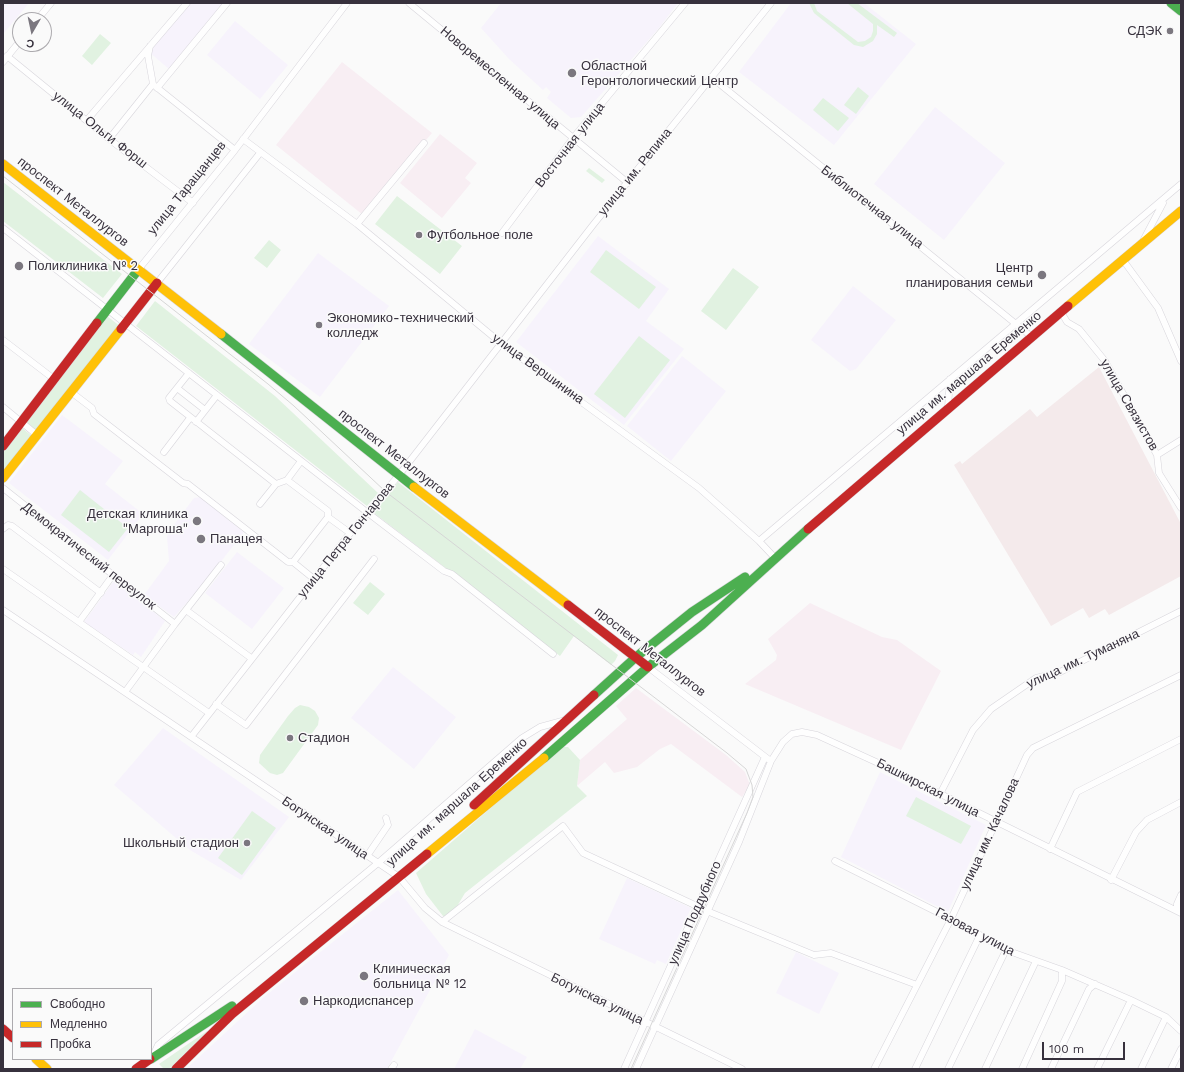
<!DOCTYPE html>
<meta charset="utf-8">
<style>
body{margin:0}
#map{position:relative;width:1184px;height:1072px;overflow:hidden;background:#fafafa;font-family:"Work Sans",sans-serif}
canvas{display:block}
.frame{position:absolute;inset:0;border:4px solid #37313d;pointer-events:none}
.legend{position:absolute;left:12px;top:988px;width:140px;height:72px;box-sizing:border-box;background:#fafafa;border:1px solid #acaaae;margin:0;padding:5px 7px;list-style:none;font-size:12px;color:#37313d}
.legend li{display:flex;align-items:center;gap:8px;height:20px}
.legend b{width:20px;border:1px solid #acaaae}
.north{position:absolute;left:12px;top:12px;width:40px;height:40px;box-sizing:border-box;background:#fafafa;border:1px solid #acaaae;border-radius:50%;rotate:189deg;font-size:11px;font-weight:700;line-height:16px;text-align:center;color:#37313d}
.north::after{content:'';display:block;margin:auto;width:14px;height:18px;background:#7b777f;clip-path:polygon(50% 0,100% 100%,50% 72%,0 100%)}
.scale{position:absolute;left:1042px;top:1042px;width:83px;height:18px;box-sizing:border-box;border:2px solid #37313d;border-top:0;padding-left:5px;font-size:12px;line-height:14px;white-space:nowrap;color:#37313d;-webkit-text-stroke:3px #fafafa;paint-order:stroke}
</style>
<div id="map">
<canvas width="1184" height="1072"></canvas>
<div class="frame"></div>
<ul class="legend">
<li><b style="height:5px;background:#4caf50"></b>Свободно</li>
<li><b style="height:5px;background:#ffc107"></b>Медленно</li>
<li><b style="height:5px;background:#c62828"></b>Пробка</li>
</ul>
<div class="north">С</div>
<div class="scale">100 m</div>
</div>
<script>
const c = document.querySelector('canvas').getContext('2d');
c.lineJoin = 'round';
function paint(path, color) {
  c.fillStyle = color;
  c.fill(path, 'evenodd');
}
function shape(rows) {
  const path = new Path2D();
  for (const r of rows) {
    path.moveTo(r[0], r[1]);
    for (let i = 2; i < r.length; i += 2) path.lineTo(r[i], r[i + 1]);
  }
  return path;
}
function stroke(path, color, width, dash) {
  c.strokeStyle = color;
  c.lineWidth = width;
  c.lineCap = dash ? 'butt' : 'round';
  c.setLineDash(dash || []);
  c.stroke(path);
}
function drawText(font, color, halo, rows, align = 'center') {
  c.font = font + ' "Work Sans",sans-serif';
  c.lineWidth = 3;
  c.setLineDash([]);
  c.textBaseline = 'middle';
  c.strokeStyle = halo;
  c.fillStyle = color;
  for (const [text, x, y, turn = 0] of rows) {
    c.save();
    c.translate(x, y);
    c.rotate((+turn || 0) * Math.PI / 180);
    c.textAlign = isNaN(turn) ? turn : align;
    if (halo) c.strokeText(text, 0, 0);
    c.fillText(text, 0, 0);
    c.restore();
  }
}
paint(shape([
 [342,62,432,133,363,215,276,145],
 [440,134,477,163,465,178,471,183,442,218,400,183],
 [810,603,882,637,897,640,941,671,901,750,745,684,776,660,777,655,768,639],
 [636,688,726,755,745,772,750,785,742,797,671,744,660,749,637,767,614,773,605,762,577,786,580,760,627,719,616,706]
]), '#f8eef3');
paint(shape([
 [1099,367,1181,524,1181,576,1109,615,1105,609,1089,618,1083,608,1051,626,954,465,960,461,962,464,1030,409,1037,417]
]), '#f4eaeb');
paint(shape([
 [3,3,29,3,4,33,3,32],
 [189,3,223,3,169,69,149,52],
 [501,3,678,3,659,28,581,117,571,118,547,98,551,92,546,87,543,90,509,59,481,28],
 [791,3,864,3,916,44,834,145,739,72],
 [235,21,288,65,260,99,207,55],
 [935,107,1005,163,944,240,874,184],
 [598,236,669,289,646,321,684,349,624,425,516,342],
 [318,253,389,306,320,397,249,344],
 [853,286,896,320,856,369,850,371,811,340],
 [682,356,726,391,671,461,627,426],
 [62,415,123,461,105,484,143,514,108,560,9,483],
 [200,497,244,532,205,582,174,617,144,595,169,561,167,537,170,530,194,498],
 [237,552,284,588,252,629,205,593],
 [114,581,165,621,141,657,135,652,133,655,84,622],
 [393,667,456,717,414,769,351,718],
 [163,728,289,817,241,880,190,850,114,785],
 [880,772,986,825,948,912,841,857],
 [627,878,691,908,666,964,657,960,655,964,599,939],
 [398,890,449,955,387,1069,186,1069,264,997],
 [796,952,839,973,819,1014,776,993],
 [475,1029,527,1057,520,1069,454,1069]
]), '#f7f3fc');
paint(shape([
 [809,3,814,3,817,11,858,42,865,41,871,37,873,31,873,24,847,3,857,3,897,33,894,37,877,25,877,34,873,41,863,47,854,45,814,13],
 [100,34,111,43,92,65,82,56],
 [858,87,869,96,856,114,844,105],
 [823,98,849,118,838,131,813,110],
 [589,168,605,180,602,183,586,171],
 [3,182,122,274,103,298,3,221],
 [397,196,462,246,440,274,375,224],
 [269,240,281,250,267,268,254,258],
 [606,250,656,287,639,309,590,272],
 [733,268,759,287,726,330,701,311],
 [155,301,275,396,378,493,367,506,136,326],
 [107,316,121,327,37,432,26,421],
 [639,336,670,360,625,418,594,394],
 [21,427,33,437,3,474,3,449],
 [398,482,618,655,615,661,611,665,574,636,560,656,374,513],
 [80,490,128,528,109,552,61,515],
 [370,582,385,594,368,615,353,603],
 [300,705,309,707,315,711,319,718,318,725,283,773,277,775,270,773,259,763,260,755,288,716,295,708],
 [561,747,568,747,580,760,577,786,587,796,465,893,450,918,443,916,426,894,416,873],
 [916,797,971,826,961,844,906,816],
 [252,811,276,828,242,875,218,858],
 [207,1031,208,1033,169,1069,164,1069,159,1064]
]), '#e1f2e1');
const street = shape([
 [409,3,628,183],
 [37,20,51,3],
 [7,56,109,139,193,203],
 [3,62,20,41],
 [711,77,1032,337],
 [155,86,235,150],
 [157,88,227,3],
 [87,120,187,3],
 [109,139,153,84,148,56,150,46],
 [243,139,357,224,502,344,699,488,759,541,775,558],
 [357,224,424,143],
 [3,228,368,513,444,571,452,574,553,654],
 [502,233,573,138,685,3],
 [1144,239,1163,203],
 [1123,260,1158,308,1181,361],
 [138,270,235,150,347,3],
 [157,283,260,153],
 [1061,312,1067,322,1079,329,1105,361,1157,455,1159,473,1181,508],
 [3,340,54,379],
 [189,373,169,398,170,401,276,484],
 [177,388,205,410],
 [71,392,92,408,94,414,183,483,188,484,288,562,293,562,314,579],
 [3,407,37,435],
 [948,407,950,379],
 [196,422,217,395],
 [164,452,190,418],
 [1157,455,1181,440],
 [287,480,328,511,328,517,293,562],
 [3,488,175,624],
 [260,504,276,484,287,480,301,461],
 [328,517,350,533],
 [3,529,8,525,12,526,101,593],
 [759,541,1181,184],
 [3,569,209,713],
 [3,610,399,877,425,908,442,922,742,1069],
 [186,610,251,658],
 [79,622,113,575],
 [648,667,768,759],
 [125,692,175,624,221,565],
 [216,704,246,725,374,559],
 [191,737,347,537,399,475,593,225,771,3],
 [940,794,973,730,991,709,1036,678,1060,672,1181,611],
 [1050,849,1077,792,1181,739],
 [367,856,388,825,386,818],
 [835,861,951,919,1006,950,1062,970,1131,1000,1166,1017,1181,1031],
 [1111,880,1136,832,1147,820,1181,802],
 [707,911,814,955,831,953,917,985],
 [1177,911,1177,904,1181,895],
 [442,922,563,826,583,853,699,907],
 [153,1056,158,1045,378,863,522,738,540,727,562,721],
 [391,1069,394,1065],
 [624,1069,765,757],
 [636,1069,739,842,771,761,783,742,792,734,802,732,817,735,876,762,1181,913],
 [874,1069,951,919,1027,755,1033,748,1181,675],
 [915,1069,980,935],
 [948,1069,1006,950],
 [985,1069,1036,961],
 [1022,1069,1062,981,1062,970],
 [1051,1069,1089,989,1095,984],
 [1097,1069,1131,1000],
 [1141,1069,1166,1017],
 [1171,1069,1181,1049]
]);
const fast = shape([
 [1171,3,1181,11],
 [97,323,138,270],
 [221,334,414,487],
 [594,695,636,657,692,612,745,577],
 [544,758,648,667,702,625,808,529],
 [151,1059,232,1006]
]);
const slow = shape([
 [3,164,221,334],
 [1068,306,1181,211],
 [3,478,121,329],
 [414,487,568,605],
 [427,854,544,758],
 [36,1059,47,1069]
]);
const jam = shape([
 [121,329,157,283],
 [3,446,97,323],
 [808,529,1068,306],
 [568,605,648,667],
 [474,805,594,695],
 [3,1029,13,1038],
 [136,1069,150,1059],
 [176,1069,232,1014,427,854]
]);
stroke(street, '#d7d5db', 7);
stroke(fast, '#d7d5db', 10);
stroke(slow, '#d7d5db', 10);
stroke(jam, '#d7d5db', 10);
stroke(street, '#fefefe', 6);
stroke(fast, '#4caf50', 9);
stroke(slow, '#ffc107', 9);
stroke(jam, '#c62828', 9);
stroke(shape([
 [3,176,268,384,294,406,386,492,727,753,746,769,752,785,753,797,747,813,631,1069]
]), '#d6d6d6', 1);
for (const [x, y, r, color] of [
 [1170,31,4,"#7b777f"],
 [572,73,5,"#7b777f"],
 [419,235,4,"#7b777f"],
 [19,266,5,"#7b777f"],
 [1042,275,5,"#7b777f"],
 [319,325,4,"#7b777f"],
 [197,521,5,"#7b777f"],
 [201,539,5,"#7b777f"],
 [290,738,4,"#7b777f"],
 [247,843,4,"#7b777f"],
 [364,976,5,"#7b777f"],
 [304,1001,5,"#7b777f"]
]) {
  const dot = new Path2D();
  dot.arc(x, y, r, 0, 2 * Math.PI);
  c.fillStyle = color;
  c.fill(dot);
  stroke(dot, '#fafafa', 1.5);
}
drawText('13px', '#37313d', '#fafafa', [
 ["СДЭК",1162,31,"right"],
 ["Областной",581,66],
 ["Геронтологический Центр",581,81],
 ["Футбольное поле",427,235],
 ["Поликлиника № 2",28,266],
 ["Центр",1033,268,"right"],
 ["планирования семьи",1033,283,"right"],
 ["Экономико-технический",327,318],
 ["колледж",327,333],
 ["Детская клиника",188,514,"right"],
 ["\"Маргоша\"",188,529,"right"],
 ["Панацея",210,539],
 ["Стадион",298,738],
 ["Школьный стадион",239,843,"right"],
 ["Клиническая",373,969],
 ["больница № 12",373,984],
 ["Наркодиспансер",313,1001]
], 'left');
drawText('13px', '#37313d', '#fafafa', [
 ["Новоремесленная улица",500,78,40],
 ["улица Ольги Форш",100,130,38],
 ["Восточная улица",570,145,-52],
 ["улица им. Репина",635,172,-51],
 ["улица Таращанцев",187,188,-51],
 ["проспект Металлургов",73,202,38],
 ["Библиотечная улица",872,207,38],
 ["улица Вершинина",538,369,36],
 ["улица им. маршала Еременко",969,373,-40],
 ["улица Связистов",1129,405,60],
 ["проспект Металлургов",394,454,38],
 ["улица Петра Гончарова",346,540,-51],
 ["Демократический переулок",89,556,38],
 ["проспект Металлургов",650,652,38],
 ["улица им. Туманяна",1083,659,-25],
 ["Башкирская улица",928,788,27],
 ["улица им. маршала Еременко",457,802,-42],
 ["Богунская улица",325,828,34],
 ["улица им. Качалова",990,834,-65],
 ["улица Поддубного",695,913,-66],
 ["Газовая улица",975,932,28],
 ["Богунская улица",597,999,26]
]);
</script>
